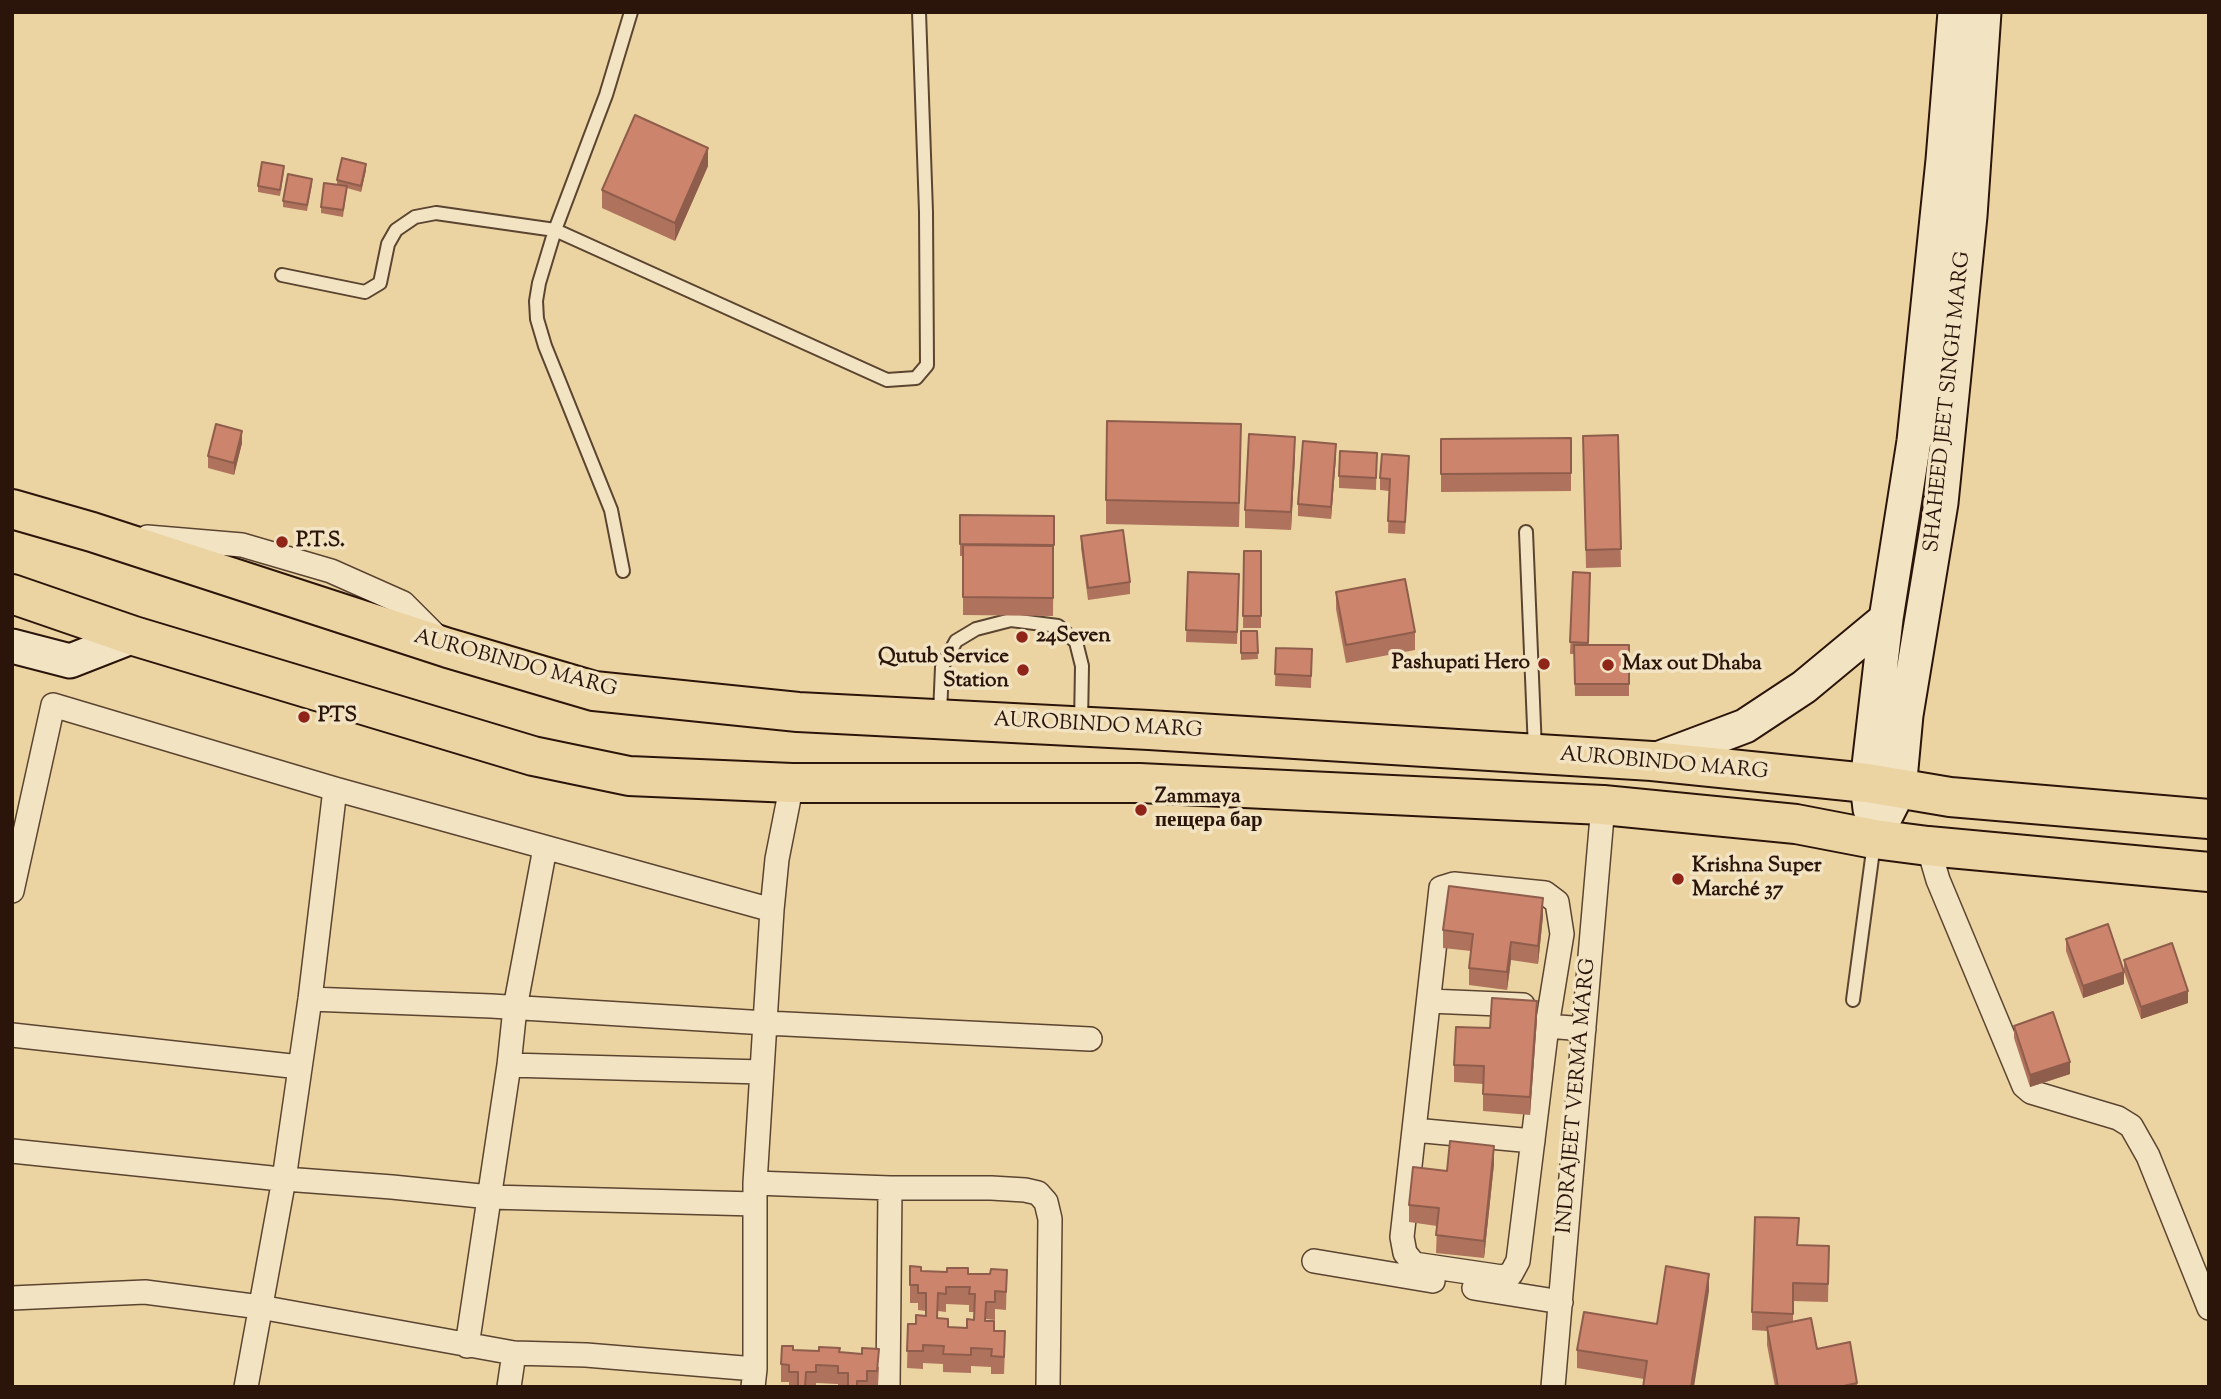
<!DOCTYPE html>
<meta charset="utf-8">
<style>
body{margin:0}
#map{position:relative;width:2221px;height:1399px;overflow:hidden;background:#ebd4a2;font-family:"Sorts Mill Goudy",serif}
canvas{display:block}
.frame{position:absolute;inset:0;border:14px solid #2b140a;pointer-events:none}
</style>
<div id="map">
<canvas width="2221" height="1399"></canvas>
<div class="frame"></div>
</div>
<script>
const c = document.querySelector('canvas').getContext('2d');
c.lineJoin = 'round';
function shape(rows) {
  const path = new Path2D();
  for (const r of rows) {
    path.moveTo(r[0], r[1]);
    for (let i = 2; i < r.length; i += 2) path.lineTo(r[i], r[i + 1]);
  }
  return path;
}
function stroke(path, color, width, dash) {
  c.strokeStyle = color;
  c.lineWidth = width;
  c.lineCap = dash ? 'butt' : 'round';
  c.setLineDash(dash || []);
  c.stroke(path);
}
function paint(path, color) {
  c.fillStyle = color;
  c.fill(path, 'evenodd');
}
function drawText(font, color, halo, rows, align = 'center') {
  c.font = font + ' "Sorts Mill Goudy",serif';
  c.lineWidth = 7;
  c.setLineDash([]);
  c.textBaseline = 'middle';
  c.strokeStyle = halo;
  c.fillStyle = color;
  for (const [text, x, y, turn = 0] of rows) {
    c.save();
    c.translate(x, y);
    c.rotate((+turn || 0) * Math.PI / 180);
    c.textAlign = isNaN(turn) ? turn : align;
    if (halo) c.strokeText(text, 0, 0);
    c.fillText(text, 0, 0);
    c.restore();
  }
}
const service = shape([
 [282,275,365,292,380,283,388,244,396,230,415,217,436,213,555,230,887,380,916,378,927,365,926,212,919,12],
 [1526,532,1535,750],
 [623,571,611,510,545,346,537,319,536,301,539,283,555,230,606,95,631,12],
 [940,714,942,667,956,641,976,629,1011,620,1058,626,1076,642,1082,666,1081,724],
 [1853,1000,1874,843]
]);
const minor = shape([
 [147,537,242,545,331,571,403,603,438,638],
 [1928,846,1938,880,2024,1086,2031,1092,2118,1118,2131,1126,2148,1156,2209,1308],
 [12,891,53,705,335,789,772,910],
 [310,999,491,1006,766,1023,1090,1039],
 [1429,1001,1523,1005],
 [1547,1026,1518,1261,1511,1274,1502,1277,1414,1264,1405,1253,1402,1237,1441,888,1454,884,1545,893,1557,902,1562,934,1547,1026,1584,1029],
 [12,1035,300,1067],
 [509,1065,762,1072],
 [1414,1130,1533,1141],
 [12,1151,271,1178,392,1187,490,1197,755,1204],
 [755,1183,890,1188,991,1188,1025,1190,1038,1193,1046,1202,1050,1219,1048,1387],
 [1314,1261,1433,1281],
 [1474,1288,1561,1302],
 [12,1298,145,1292,260,1307,514,1353,586,1355,755,1369],
 [467,1346,509,1065,515,1008,545,848],
 [246,1387,284,1179,310,999,335,789],
 [509,1387,514,1353],
 [753,1387,755,1369,755,1183,772,910,777,859,792,783],
 [888,1387,890,1188],
 [1553,1387,1603,805]
]);
const secondary = shape([
 [12,646,70,661,134,636],
 [1652,761,1745,726,1804,687,1886,619],
 [1870,809,1867,783,1886,619,1914,441,1943,160,1955,12],
 [1874,839,1899,790,1906,715,1941,503,1970,216,1984,12]
]);
const trunk = shape([
 [12,509,92,532,448,648,594,691,798,712,1149,730,1652,761,1867,783,1950,797,2209,819],
 [12,594,134,636,533,756,629,776,792,783,1139,783,1603,805,1796,824,1874,839,1928,846,2209,872]
]);
stroke(service, '#5b4430', 16);
stroke(minor, '#5b4430', 26);
stroke(secondary, '#2b140a', 37);
stroke(trunk, '#2b140a', 42);
stroke(service, '#f2e3c3', 12);
stroke(minor, '#f2e3c3', 23);
stroke(secondary, '#f2e3c3', 33);
stroke(trunk, '#ebd4a2', 38);
paint(shape([
 [708,166,675,241,602,208,602,190],
 [366,170,361,192,347,188,343,217,321,213,321,207,337,185,337,180],
 [284,172,280,196,258,192,258,186],
 [312,185,307,211,283,207,283,201],
 [1618,435,1621,567,1586,568,1583,436],
 [1571,438,1571,491,1441,492,1441,439],
 [242,443,234,475,208,468,208,456],
 [1241,447,1239,527,1106,524,1106,500],
 [1377,453,1376,490,1339,488,1339,476],
 [1295,454,1291,530,1245,528,1245,510],
 [1336,456,1331,519,1298,516,1298,504],
 [1409,468,1405,534,1388,533,1389,491,1380,490,1380,478],
 [960,515,1054,516,1053,616,963,615,963,556,960,556],
 [1081,536,1130,582,1130,594,1088,600,1081,548],
 [1244,551,1261,551,1261,628,1243,628],
 [1188,572,1239,586,1237,644,1186,642],
 [1573,572,1588,645,1629,645,1629,696,1575,696,1574,654,1570,654],
 [1336,592,1415,632,1415,650,1346,663,1336,609],
 [1241,631,1257,631,1258,659,1241,660],
 [1276,648,1312,649,1311,688,1275,686],
 [1543,916,1538,964,1511,960,1507,990,1469,985,1469,968,1471,951,1443,948,1443,930],
 [2066,939,2124,984,2083,998,2066,951],
 [2124,960,2188,1003,2141,1019,2124,972],
 [1537,1019,1530,1115,1483,1111,1483,1084,1454,1082,1454,1065,1490,1028],
 [2014,1026,2070,1074,2030,1087,2014,1038],
 [1494,1164,1484,1258,1436,1253,1437,1226,1409,1222,1409,1205,1447,1171],
 [1798,1245,1829,1246,1828,1302,1793,1301,1793,1322,1817,1349,1857,1383,1857,1387,1775,1387,1767,1345,1767,1331,1752,1330,1752,1312],
 [1007,1270,1006,1310,995,1309,995,1320,986,1319,986,1321,994,1331,1005,1349,1004,1374,991,1374,991,1367,971,1366,971,1373,943,1372,943,1364,923,1363,923,1369,907,1368,908,1324,916,1324,926,1316,926,1311,918,1310,918,1303,910,1303,910,1285,921,1271,990,1274],
 [946,1304,969,1305,969,1312,975,1312,974,1320,967,1328,948,1327,937,1318,938,1311,946,1312],
 [1709,1291,1644,1379,1577,1368,1577,1350,1657,1324],
 [840,1352,879,1367,878,1387,838,1387,838,1384,816,1383,816,1387,789,1387,789,1382,781,1382,781,1364]
]), '#af725d');
paint(shape([
 [708,148,708,166,675,241,675,223],
 [366,164,366,170,361,192,361,186],
 [242,431,242,443,234,475,234,463],
 [1295,437,1295,454,1291,530,1291,512],
 [1336,444,1336,456,1331,519,1331,507],
 [1543,898,1543,916,1538,964,1538,946],
 [1511,942,1511,960,1507,990,1507,972],
 [2124,972,2124,984,2083,998,2083,986],
 [2188,991,2188,1003,2141,1019,2141,1007],
 [1537,1001,1537,1019,1530,1115,1530,1097],
 [2070,1062,2070,1074,2030,1087,2030,1075],
 [1494,1146,1494,1164,1484,1258,1484,1241],
 [1709,1274,1709,1291,1694,1387,1691,1387]
]), '#8f5d4c');
const building = shape([
 [635,115,708,148,675,223,602,190,635,115],
 [342,158,366,164,361,186,337,180,342,158],
 [262,162,284,166,280,190,258,186,262,162],
 [288,174,312,179,307,205,283,201,288,174],
 [324,183,347,186,343,210,321,207,324,183],
 [1107,421,1241,424,1239,503,1106,500,1107,421],
 [216,424,242,431,234,463,208,456,216,424],
 [1249,434,1295,437,1291,512,1245,510,1249,434],
 [1618,435,1621,549,1586,550,1583,436,1618,435],
 [1571,438,1571,473,1441,474,1441,439,1571,438],
 [1303,441,1336,444,1331,507,1298,504,1303,441],
 [1340,451,1377,453,1376,478,1339,476,1340,451],
 [1382,454,1409,456,1405,522,1388,521,1390,479,1380,478,1382,454],
 [960,515,1054,516,1054,545,960,544,960,515],
 [1123,530,1130,582,1088,588,1081,536,1123,530],
 [963,545,1053,546,1053,598,963,597,963,545],
 [1244,551,1261,551,1261,616,1243,616,1244,551],
 [1188,572,1239,574,1237,632,1186,630,1188,572],
 [1573,572,1590,573,1588,643,1570,642,1573,572],
 [1405,579,1415,632,1346,645,1336,592,1405,579],
 [1241,631,1257,631,1258,653,1241,653,1241,631],
 [1574,645,1629,645,1629,684,1575,684,1574,645],
 [1276,648,1312,649,1311,676,1275,674,1276,648],
 [1449,886,1543,898,1538,946,1511,942,1507,972,1469,968,1473,934,1443,930,1449,886],
 [2108,924,2124,972,2083,986,2066,939,2108,924],
 [2172,943,2188,991,2141,1007,2124,960,2172,943],
 [1492,998,1537,1001,1530,1097,1483,1094,1484,1066,1454,1065,1456,1027,1490,1028,1492,998],
 [2053,1012,2070,1062,2030,1075,2014,1026,2053,1012],
 [1450,1141,1494,1146,1484,1241,1436,1235,1439,1208,1409,1205,1413,1167,1447,1171,1450,1141],
 [1755,1217,1799,1218,1797,1245,1829,1246,1828,1284,1793,1283,1793,1314,1752,1312,1755,1217],
 [910,1266,921,1267,921,1271,947,1272,947,1268,968,1268,968,1274,990,1274,991,1269,1007,1270,1006,1292,995,1291,995,1302,986,1302,985,1321,994,1321,994,1331,1005,1331,1004,1357,991,1356,992,1349,971,1348,971,1355,943,1354,944,1346,923,1345,923,1351,907,1351,908,1324,916,1324,916,1315,926,1316,926,1293,918,1293,918,1285,910,1285,910,1266],
 [946,1287,970,1287,969,1294,975,1294,974,1320,967,1319,967,1328,948,1327,948,1319,937,1318,938,1293,946,1294,946,1287],
 [1666,1266,1709,1274,1691,1387,1643,1387,1647,1361,1577,1350,1584,1312,1657,1324,1666,1266],
 [1811,1318,1817,1349,1850,1342,1857,1383,1839,1387,1778,1387,1767,1327,1811,1318],
 [782,1346,793,1346,793,1350,819,1351,819,1347,840,1348,839,1352,862,1354,862,1348,879,1349,877,1371,867,1371,867,1381,857,1381,857,1387,848,1387,848,1373,838,1373,838,1366,816,1365,816,1372,806,1372,805,1387,798,1387,798,1372,789,1372,789,1365,781,1364,782,1346]
]);
paint(building, '#cc856c');
stroke(building, '#8f5d4c', 2);
for (const [x, y, r, color] of [
 [282,542,7,"#8f2418"],
 [1022,637,7,"#8f2418"],
 [1544,664,7,"#8f2418"],
 [1608,665,7,"#8f2418"],
 [1023,670,7,"#8f2418"],
 [304,717,7,"#8f2418"],
 [1141,810,7,"#8f2418"],
 [1678,879,7,"#8f2418"]
]) {
  const dot = new Path2D();
  dot.arc(x, y, r, 0, 2 * Math.PI);
  c.fillStyle = color;
  c.fill(dot);
  stroke(dot, '#f2e3c3', 2.5);
}
drawText('21px', '#2b140a', '#f2e3c3', [
 ["SHAHEED JEET SINGH MARG",1949,402,-84],
 ["AUROBINDO MARG",515,665,15],
 ["AUROBINDO MARG",1098,727,3],
 ["AUROBINDO MARG",1664,765,5],
 ["INDRAJEET VERMA MARG",1578,1096,-85]
]);
drawText('bold 21px', '#2b140a', '#f2e3c3', [
 ["P.T.S.",296,542],
 ["24Seven",1036,637],
 ["Qutub Service",1009,658,"right"],
 ["Station",1009,682,"right"],
 ["Pashupati Hero",1530,664,"right"],
 ["Max out Dhaba",1622,665],
 ["PTS",318,717],
 ["Zammaya",1155,798],
 ["пещера бар",1155,822],
 ["Krishna Super",1692,867],
 ["Marché 37",1692,891]
], 'left');
</script>
